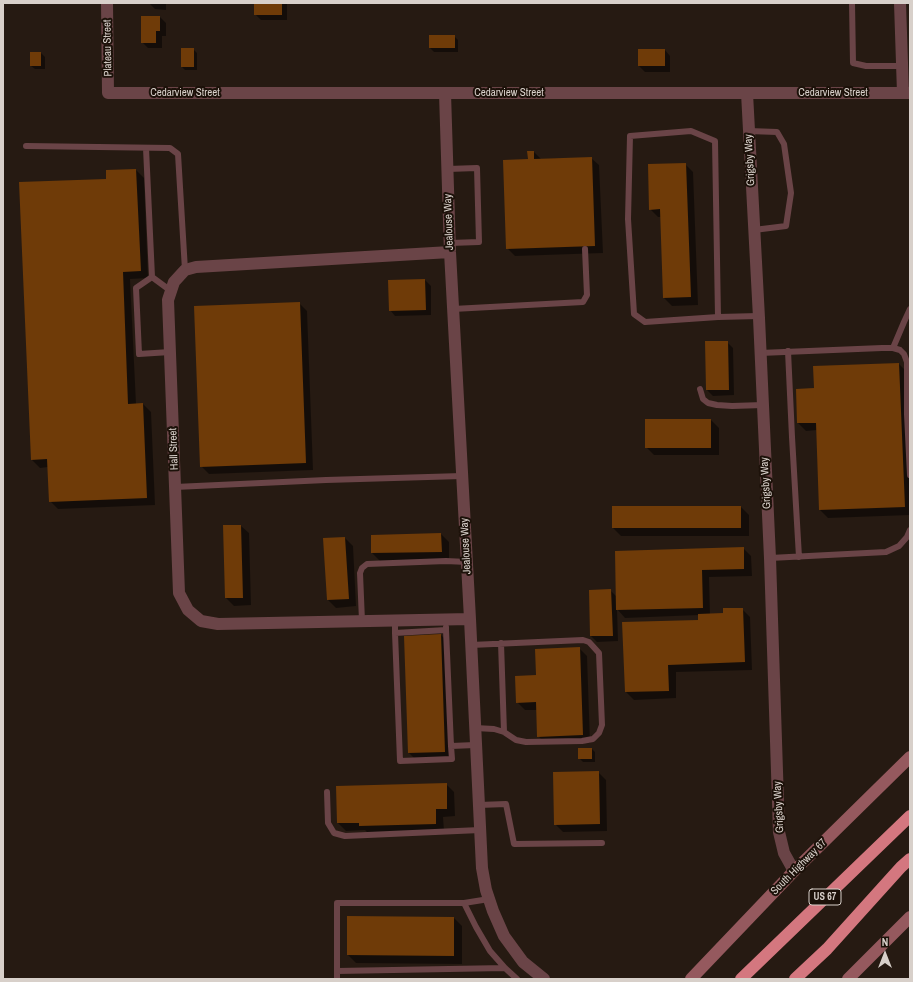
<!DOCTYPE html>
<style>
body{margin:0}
#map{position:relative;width:913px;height:982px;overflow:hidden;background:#261a12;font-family:"Archivo Narrow",sans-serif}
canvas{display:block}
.frame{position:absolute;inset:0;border:4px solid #d8d0ca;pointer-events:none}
.north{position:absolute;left:865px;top:934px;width:40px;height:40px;-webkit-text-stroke:3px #1c1109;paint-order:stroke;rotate:0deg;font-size:11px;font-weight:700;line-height:16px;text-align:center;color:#d8d0ca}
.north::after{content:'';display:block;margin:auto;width:14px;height:18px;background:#d8d0ca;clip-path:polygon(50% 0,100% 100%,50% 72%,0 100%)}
</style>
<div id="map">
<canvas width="913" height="982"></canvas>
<div class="frame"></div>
<div class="north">N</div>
</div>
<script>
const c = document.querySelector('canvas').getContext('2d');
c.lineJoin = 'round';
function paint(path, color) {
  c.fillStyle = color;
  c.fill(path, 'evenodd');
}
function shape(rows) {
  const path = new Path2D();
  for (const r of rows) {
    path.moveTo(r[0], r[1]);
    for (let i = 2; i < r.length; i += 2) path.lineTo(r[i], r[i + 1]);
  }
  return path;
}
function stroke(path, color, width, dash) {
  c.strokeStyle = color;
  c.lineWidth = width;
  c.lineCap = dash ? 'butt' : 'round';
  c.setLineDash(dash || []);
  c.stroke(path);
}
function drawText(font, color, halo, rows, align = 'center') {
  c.font = font + ' "Archivo Narrow",sans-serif';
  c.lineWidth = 4;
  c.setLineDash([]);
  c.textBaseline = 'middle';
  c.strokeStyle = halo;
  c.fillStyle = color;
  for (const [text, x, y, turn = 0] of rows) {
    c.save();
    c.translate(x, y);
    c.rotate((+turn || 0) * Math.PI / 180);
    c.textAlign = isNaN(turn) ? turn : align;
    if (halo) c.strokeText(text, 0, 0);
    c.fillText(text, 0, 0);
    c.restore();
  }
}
paint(shape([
 [149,3,166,3,166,10,155,9],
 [255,3,287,3,287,20,261,20,255,14],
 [160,17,166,23,166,36,162,36,162,48,148,48,142,42],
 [454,36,458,40,458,52,434,52,430,48],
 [193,49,197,53,197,70,185,70,182,67],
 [665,50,670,56,670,72,645,72,639,66],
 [41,53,45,57,45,69,35,69,31,66],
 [534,152,541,159,591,158,599,165,603,253,515,256,507,248,529,160],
 [685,164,693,172,698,305,672,306,664,298,661,217,658,217,650,209],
 [136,170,144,178,148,278,130,279,136,404,143,404,151,412,155,505,58,509,50,501,48,467,40,468,32,460,107,179],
 [425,280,431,286,431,315,395,316,390,310],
 [299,303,307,311,313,470,209,474,201,466],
 [727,342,733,348,734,395,713,396,707,390],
 [899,364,907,372,910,452,910,515,828,518,820,510,817,430,806,431,798,423,815,389],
 [711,420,719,428,719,455,654,455,646,447],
 [741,507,749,515,749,536,621,536,613,528],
 [241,526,249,533,251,605,234,606,226,598],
 [441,534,449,542,449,559,380,561,372,553],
 [345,538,353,546,356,606,336,608,328,600],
 [743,548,751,556,752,576,709,577,710,615,724,614,742,609,750,617,752,670,676,672,676,698,634,700,626,692,699,621,699,615,625,618,617,609,618,641,597,642,591,636,610,590,617,597],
 [441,635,449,643,453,759,417,761,409,753],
 [579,648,587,656,590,743,546,744,538,736,538,710,525,710,517,702,537,676],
 [592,749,595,752,595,762,583,762,579,758],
 [598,772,606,780,607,831,563,832,555,824],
 [446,784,454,792,455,816,443,817,444,831,368,833,365,830,346,831,338,823,337,787],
 [454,918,462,926,462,964,356,963,348,955]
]), '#0007');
paint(shape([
 [254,3,282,3,282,15,254,15],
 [141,16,160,16,160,31,156,31,156,43,141,43],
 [429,35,455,35,455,48,429,48],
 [181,48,194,48,194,67,181,67],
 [638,49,665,49,665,66,638,66],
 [30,52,41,52,41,66,30,66],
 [527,151,534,151,534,159,592,157,595,246,506,249,503,160,528,159],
 [686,163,691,297,663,298,660,209,649,210,648,164],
 [136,169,141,271,123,272,128,404,143,403,147,498,49,502,47,459,31,460,19,182,106,179,106,170],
 [425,279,426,310,389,311,388,280],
 [300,302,306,463,200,467,194,306],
 [705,341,728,341,729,390,706,390],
 [899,363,905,507,819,510,816,423,797,423,796,389,814,388,813,366],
 [645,419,711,419,711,448,645,448],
 [612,506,741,506,741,528,612,528],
 [223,525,241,525,243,598,225,598],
 [441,533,442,552,371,553,371,535],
 [345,537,349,599,327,600,323,538],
 [744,547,744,569,702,570,703,608,616,610,615,551],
 [611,589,613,636,590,636,589,590],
 [723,608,743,608,745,662,668,665,669,691,625,692,622,622,698,620,698,614,723,613],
 [441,634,445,752,408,753,404,636],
 [580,647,583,735,537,737,536,702,516,703,515,676,536,675,535,649],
 [578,748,592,748,592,759,578,759],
 [599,771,600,824,554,825,553,772],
 [447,783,447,809,436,809,436,824,359,826,359,823,337,823,336,786],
 [347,916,454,917,454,956,347,955]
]), '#6f3b08');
stroke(shape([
 [852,3,853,63,866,66,903,66],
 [749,131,777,132,784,144,791,193,786,226,754,230],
 [26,146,170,148,178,154,185,270],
 [146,148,152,277,171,291],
 [448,169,477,168,479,242,450,243],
 [152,277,136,288,139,354,170,352],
 [453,309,583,302,587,295,585,249],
 [718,317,645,322,634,314,628,219,630,136,691,131,715,141,718,317,759,316],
 [893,348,904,322,910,309],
 [788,351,792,437,799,557],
 [760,353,882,348,893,348,900,350,904,354,907,362,907,414,910,475],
 [700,389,703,399,708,403,717,405,732,406,763,405],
 [175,487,326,480,462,476],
 [770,558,886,552,899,546,907,537,910,530],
 [395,620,395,633,446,630,446,627],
 [362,621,360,573,362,568,367,564,446,561,467,562],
 [446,630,451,746],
 [395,633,400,761,452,759,451,746,475,745],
 [501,643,504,732],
 [471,645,583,640,589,642,599,653,602,725,599,733,593,739,582,741,526,742,516,740,504,732,494,729,475,728],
 [327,792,328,823,334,833,345,836,480,830],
 [479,805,506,804,514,844,602,843],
 [489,899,464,903,476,927,490,951,505,968,517,979],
 [337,971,505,968],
 [337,979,337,903,464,903]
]), '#6a4447', 6);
stroke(shape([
 [107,3,108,93,910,93],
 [900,3,903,93],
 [445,93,450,252,470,619,482,868,486,890,493,911,504,936,523,962,544,979],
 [747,93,759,318,770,558,779,832,784,853,794,871],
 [450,252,196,267,185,270,174,282,168,300,179,593,188,610,201,621,218,624,470,619]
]), '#6a4447', 12);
stroke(shape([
 [691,979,794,871,910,757],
 [848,979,910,917]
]), '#95595e', 12);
stroke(shape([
 [741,979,910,816],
 [795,979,827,949,901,867,910,859]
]), '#d4777f', 12);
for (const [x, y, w] of [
 [825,897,32]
]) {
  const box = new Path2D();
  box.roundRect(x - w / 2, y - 8, w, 16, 3);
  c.fillStyle = '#1c1109';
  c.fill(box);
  stroke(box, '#d8d0ca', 1);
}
drawText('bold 10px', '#d8d0ca', null, [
 ["US 67",825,897]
]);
drawText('11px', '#d8d0ca', '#1c1109', [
 ["Plateau Street",108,48,-91],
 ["Cedarview Street",185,93],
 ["Cedarview Street",509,93],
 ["Cedarview Street",833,93],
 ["Grigsby Way",750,160,-93],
 ["Jealouse Way",449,222,-92],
 ["Hall Street",174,449,-92],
 ["Grigsby Way",766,483,-93],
 ["Jealouse Way",466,546,-93],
 ["Grigsby Way",779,807,-93],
 ["South Highway 67",799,867,-45]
]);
</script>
